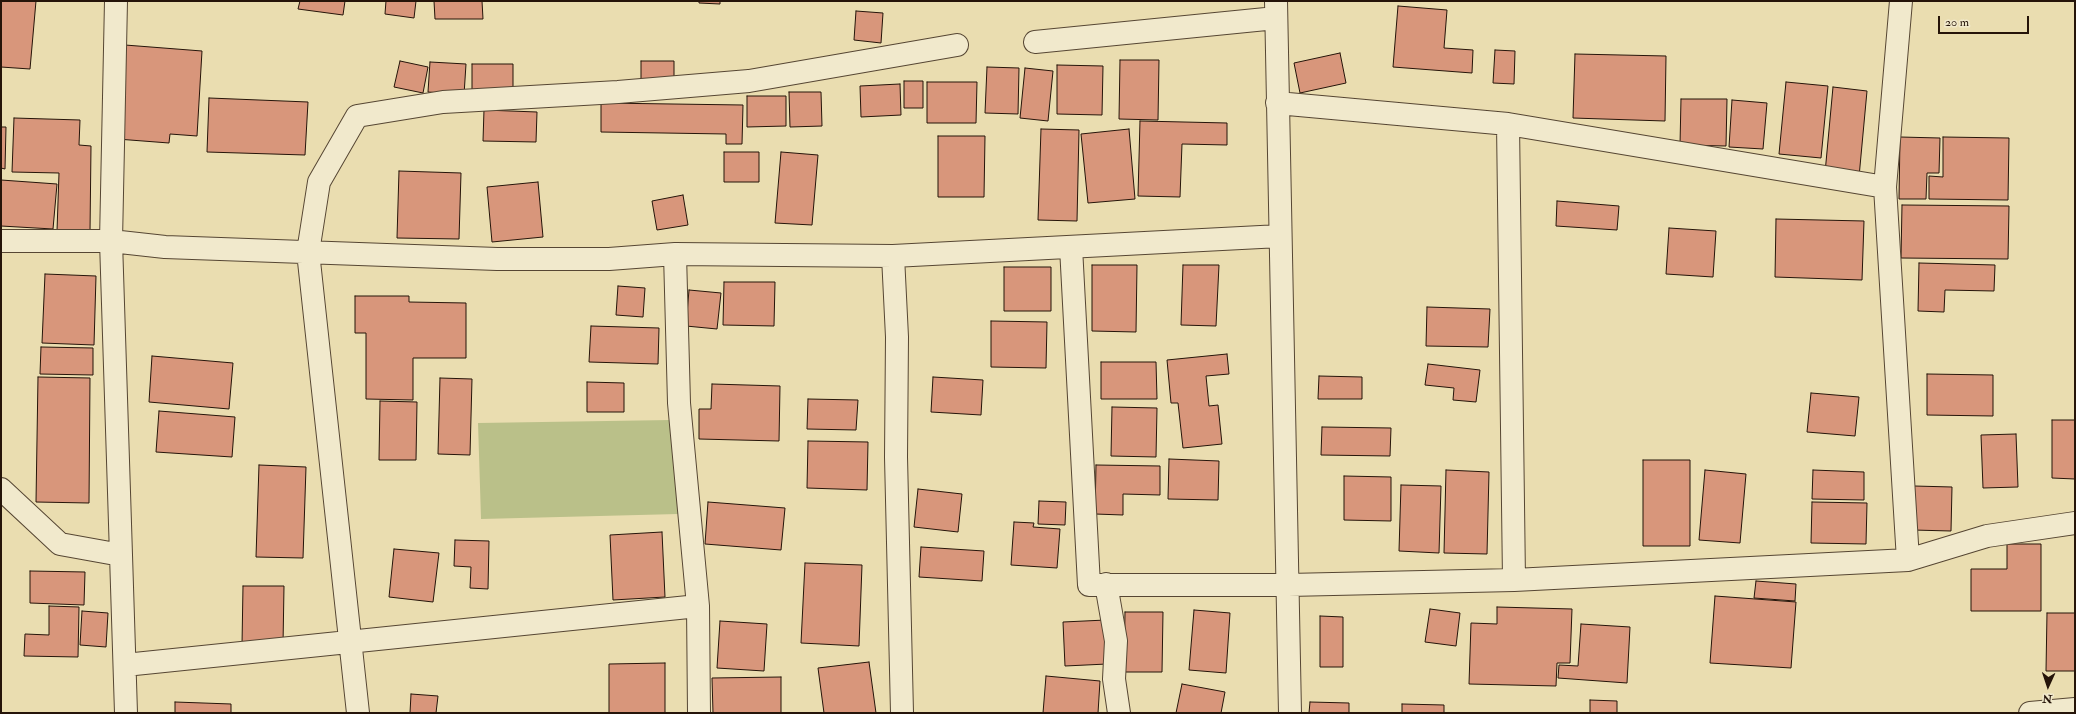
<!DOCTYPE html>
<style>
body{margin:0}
#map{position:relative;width:2076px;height:714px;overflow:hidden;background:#eaddb0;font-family:"IM FELL Double Pica",serif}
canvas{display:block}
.frame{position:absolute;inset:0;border:2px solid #251409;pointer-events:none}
.north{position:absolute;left:2028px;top:666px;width:40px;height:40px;-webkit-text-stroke:3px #f1e9cc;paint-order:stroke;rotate:183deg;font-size:11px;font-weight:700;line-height:16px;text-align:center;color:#251409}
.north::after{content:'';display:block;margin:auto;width:14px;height:18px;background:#251409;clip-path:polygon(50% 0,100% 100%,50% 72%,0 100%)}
.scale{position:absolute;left:1938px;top:16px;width:91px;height:18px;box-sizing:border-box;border:2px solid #251409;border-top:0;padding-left:5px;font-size:12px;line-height:14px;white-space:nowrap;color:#251409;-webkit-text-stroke:3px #f1e9cc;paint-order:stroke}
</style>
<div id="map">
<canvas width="2076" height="714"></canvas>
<div class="frame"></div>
<div class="north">N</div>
<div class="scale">20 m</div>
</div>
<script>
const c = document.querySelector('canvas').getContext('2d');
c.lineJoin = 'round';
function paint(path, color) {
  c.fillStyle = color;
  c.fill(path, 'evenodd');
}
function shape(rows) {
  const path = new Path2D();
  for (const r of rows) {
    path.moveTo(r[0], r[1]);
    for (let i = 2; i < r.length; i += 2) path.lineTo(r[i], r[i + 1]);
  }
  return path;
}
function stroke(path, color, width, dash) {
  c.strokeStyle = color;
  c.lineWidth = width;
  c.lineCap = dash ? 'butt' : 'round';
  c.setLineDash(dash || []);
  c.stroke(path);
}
paint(shape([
 [671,420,678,514,481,519,478,423]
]), '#bac089');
const building = shape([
 [1,1,36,1,30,69,1,67,1,1],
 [300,1,345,1,343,15,298,9,300,1],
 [386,1,416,1,414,18,385,14,386,1],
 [434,1,482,1,483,19,435,19,434,1],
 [699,1,720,1,720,4,699,3,699,1],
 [1398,6,1447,10,1444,48,1473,50,1472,73,1393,67,1398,6],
 [856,11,883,13,881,43,854,40,856,11],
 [125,45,202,51,197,136,170,134,169,143,117,139,125,45],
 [1495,50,1515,51,1514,84,1493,83,1495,50],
 [1340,53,1346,83,1300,93,1294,63,1340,53],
 [1575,54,1666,56,1665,121,1573,118,1575,54],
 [1120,60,1159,60,1158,120,1119,119,1120,60],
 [400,61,428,67,423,93,394,87,400,61],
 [641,61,674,61,674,80,641,80,641,61],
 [430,62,466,64,464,95,428,92,430,62],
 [472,64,513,64,513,95,472,94,472,64],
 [1057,65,1103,66,1102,115,1057,114,1057,65],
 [987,67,1019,68,1018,114,985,113,987,67],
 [1025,68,1053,71,1048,121,1020,118,1025,68],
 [904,81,923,81,923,108,904,108,904,81],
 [927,82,977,82,976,123,927,123,927,82],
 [1786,82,1828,86,1821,158,1779,154,1786,82],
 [900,84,901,115,861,117,860,86,900,84],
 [1833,87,1867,91,1859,177,1825,173,1833,87],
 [789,92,821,92,822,126,790,127,789,92],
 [747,96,786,96,786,126,747,127,747,96],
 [209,98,308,102,305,155,207,152,209,98],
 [1681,99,1727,99,1726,146,1680,145,1681,99],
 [1732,100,1767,103,1763,149,1729,147,1732,100],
 [601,103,743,105,742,144,726,144,726,134,601,132,601,103],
 [484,110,537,112,536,142,483,141,484,110],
 [14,118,80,120,79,145,91,146,90,232,57,231,59,173,12,172,14,118],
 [1140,121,1227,123,1227,145,1182,144,1180,197,1138,196,1140,121],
 [1,127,6,127,5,169,1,168,1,127],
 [1041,129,1079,130,1077,221,1038,220,1041,129],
 [1129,129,1135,199,1088,203,1081,134,1129,129],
 [938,136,985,136,984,197,938,197,938,136],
 [1900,137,1940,138,1939,173,1927,173,1926,199,1899,199,1900,137],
 [1943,137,2009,138,2008,200,1929,199,1929,176,1943,177,1943,137],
 [724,152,759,152,759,182,724,182,724,152],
 [781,152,818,155,812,225,775,223,781,152],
 [399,171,461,173,459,239,397,238,399,171],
 [1,180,57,184,53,229,1,226,1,180],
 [538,182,543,237,492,242,487,187,538,182],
 [683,195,688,225,657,230,652,201,683,195],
 [1557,201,1619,206,1617,230,1556,226,1557,201],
 [1902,205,2009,206,2008,259,1901,258,1902,205],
 [1776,219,1864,221,1862,280,1775,277,1776,219],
 [1669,228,1716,231,1713,277,1666,274,1669,228],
 [1919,263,1995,265,1994,291,1945,290,1944,312,1918,311,1919,263],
 [1092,265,1137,265,1136,332,1092,331,1092,265],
 [1183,265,1219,265,1216,326,1181,325,1183,265],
 [1004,267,1051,267,1051,311,1004,311,1004,267],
 [45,274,96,276,94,345,42,343,45,274],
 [724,282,775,282,774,326,723,325,724,282],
 [618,286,645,288,643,317,616,315,618,286],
 [689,290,721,293,717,329,686,326,689,290],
 [355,296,409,296,409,302,466,303,466,358,413,358,413,400,366,399,366,333,355,333,355,296],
 [1427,307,1490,309,1488,347,1426,346,1427,307],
 [991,321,1047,322,1046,368,991,367,991,321],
 [591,326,659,328,658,364,589,362,591,326],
 [41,347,93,348,93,375,40,374,41,347],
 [1227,354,1229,374,1206,376,1209,406,1218,405,1222,444,1183,448,1178,403,1171,403,1167,360,1227,354],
 [152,356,233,363,229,409,149,402,152,356],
 [1101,362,1156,362,1157,399,1101,399,1101,362],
 [1428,364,1480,370,1476,402,1453,400,1454,388,1425,385,1428,364],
 [1927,374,1993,375,1993,416,1927,415,1927,374],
 [1319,376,1362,377,1362,399,1318,399,1319,376],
 [38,377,90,378,89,503,36,502,38,377],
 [933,377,983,380,981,415,931,412,933,377],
 [440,378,472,379,470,455,438,454,440,378],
 [587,382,624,383,624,412,587,412,587,382],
 [712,384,780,386,779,441,699,439,699,409,711,409,712,384],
 [1811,393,1859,397,1855,436,1807,432,1811,393],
 [808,399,858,400,856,430,807,429,808,399],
 [380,401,417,402,416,460,379,460,380,401],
 [1112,407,1157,408,1156,457,1111,456,1112,407],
 [159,411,235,417,232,457,156,452,159,411],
 [2052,420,2075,420,2075,479,2052,478,2052,420],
 [1322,427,1391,428,1390,456,1321,455,1322,427],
 [2016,434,2018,487,1983,488,1981,435,2016,434],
 [808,441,868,442,867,490,807,488,808,441],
 [1169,459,1219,461,1218,500,1168,499,1169,459],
 [1643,460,1690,460,1690,546,1643,546,1643,460],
 [259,465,306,467,303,558,256,557,259,465],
 [1096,465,1160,466,1160,495,1123,494,1123,515,1095,514,1096,465],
 [1446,470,1489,472,1487,554,1444,553,1446,470],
 [1705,470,1746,474,1740,543,1699,540,1705,470],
 [1813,470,1864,472,1864,500,1812,499,1813,470],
 [1344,476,1391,477,1391,521,1344,520,1344,476],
 [1401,485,1441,486,1439,553,1399,551,1401,485],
 [1914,486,1952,487,1951,531,1913,530,1914,486],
 [918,489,962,494,958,532,914,527,918,489],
 [1039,501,1066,502,1065,525,1038,524,1039,501],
 [708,502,785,508,781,550,705,544,708,502],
 [1812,502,1867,503,1866,544,1811,543,1812,502],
 [1014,522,1034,523,1033,527,1060,529,1057,568,1011,565,1014,522],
 [662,532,665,597,613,600,610,535,662,532],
 [455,540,489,541,488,589,470,588,471,567,454,566,455,540],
 [2007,544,2041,544,2041,611,1971,611,1971,569,2007,569,2007,544],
 [921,547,984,551,982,581,919,577,921,547],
 [394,549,439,553,433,602,389,597,394,549],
 [805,563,862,565,859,646,801,643,805,563],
 [30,571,85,572,84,605,30,603,30,571],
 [1756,581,1796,584,1795,601,1754,598,1756,581],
 [243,586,284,586,283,645,242,645,243,586],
 [1715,596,1796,602,1791,668,1710,663,1715,596],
 [49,606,79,607,78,657,24,656,25,634,49,635,49,606],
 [1497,607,1572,609,1570,663,1557,663,1556,686,1469,684,1471,623,1497,624,1497,607],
 [1430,609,1460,613,1456,646,1425,642,1430,609],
 [1194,610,1230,613,1226,673,1189,670,1194,610],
 [82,611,108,613,106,647,80,645,82,611],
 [1125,612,1163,612,1162,672,1124,672,1125,612],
 [2047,613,2075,613,2075,671,2046,671,2047,613],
 [1320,616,1343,617,1343,667,1320,667,1320,616],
 [1106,620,1107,664,1065,666,1063,622,1106,620],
 [720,621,767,624,764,671,717,668,720,621],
 [1581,624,1630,627,1627,683,1558,678,1559,665,1578,666,1581,624],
 [869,662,876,713,824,713,818,668,869,662],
 [665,663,665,713,609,713,609,664,665,663],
 [1046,676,1100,681,1098,713,1043,713,1046,676],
 [781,677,781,713,713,713,712,678,781,677],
 [1182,684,1225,692,1221,713,1176,713,1182,684],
 [411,694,438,696,436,713,410,713,411,694],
 [1590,700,1617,701,1617,713,1590,713,1590,700],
 [175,702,231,704,231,713,175,713,175,702],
 [1310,702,1349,703,1349,713,1309,713,1310,702],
 [1402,704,1444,705,1444,713,1402,713,1402,704]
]);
paint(building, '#d8967b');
stroke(building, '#251409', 1);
const minor = shape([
 [116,1,111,241,165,247,497,259,609,259,675,254,893,256,897,337,896,457,902,713],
 [1276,1,1290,713],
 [1035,42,1276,18],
 [1277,103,1508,124,1885,187,1908,560],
 [1508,124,1514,580],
 [1885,187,1901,1],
 [1,241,111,241,121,555],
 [1071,247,1089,585,1288,585,1514,580,1908,560,1987,536,2075,523],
 [675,254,679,403,698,606,699,713],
 [893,256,1280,236],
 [1,489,60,544,121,555,126,713],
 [1106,584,1116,641,1114,679,1119,713],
 [125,665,698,606],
 [358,713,308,252,319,182,357,116,443,102,618,92,749,81,957,45],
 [2030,713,2075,709]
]);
stroke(minor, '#564633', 24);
stroke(minor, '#f1e9cc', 22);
</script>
